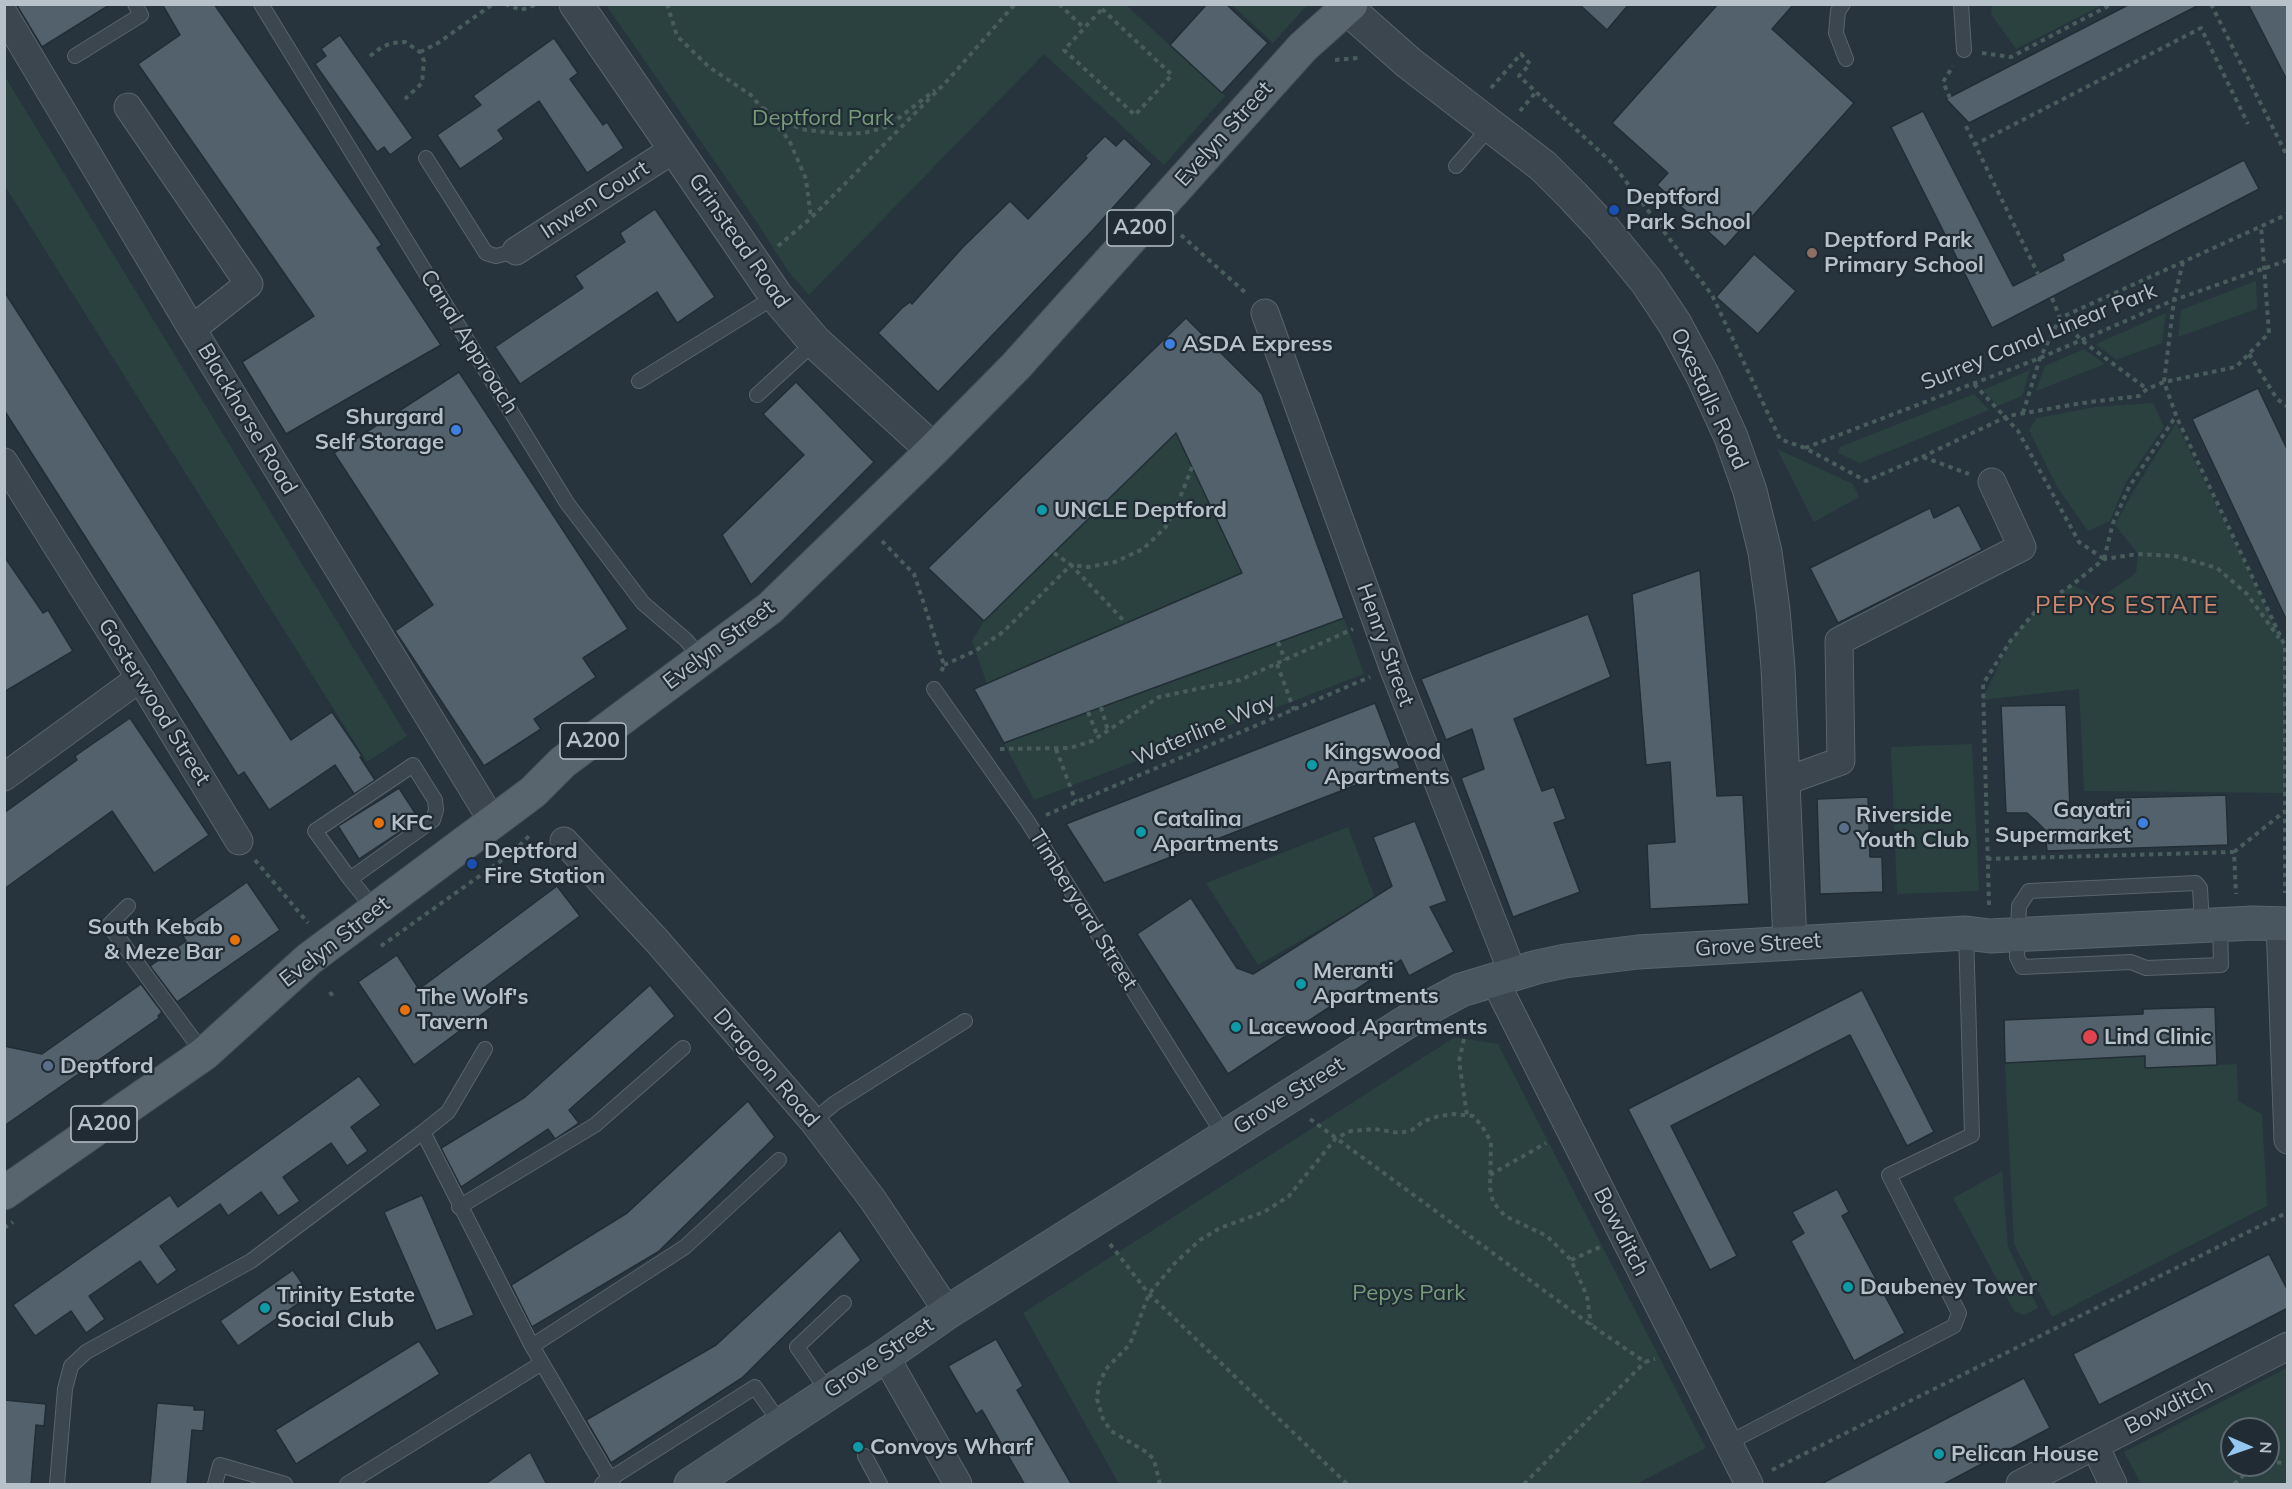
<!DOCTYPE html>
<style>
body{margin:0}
#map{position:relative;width:2292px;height:1489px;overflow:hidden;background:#27343e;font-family:Mulish,sans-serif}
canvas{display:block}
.frame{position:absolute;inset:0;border:6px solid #b7c1c9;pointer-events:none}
.north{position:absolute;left:2220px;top:1417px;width:60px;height:60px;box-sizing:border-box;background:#202b33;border:2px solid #5c676f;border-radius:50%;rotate:92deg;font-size:16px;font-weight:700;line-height:24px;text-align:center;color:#b7c1c9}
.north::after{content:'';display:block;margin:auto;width:21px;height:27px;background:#95c6f0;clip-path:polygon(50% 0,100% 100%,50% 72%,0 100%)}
</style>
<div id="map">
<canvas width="2292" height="1489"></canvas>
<div class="frame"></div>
<div class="north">N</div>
</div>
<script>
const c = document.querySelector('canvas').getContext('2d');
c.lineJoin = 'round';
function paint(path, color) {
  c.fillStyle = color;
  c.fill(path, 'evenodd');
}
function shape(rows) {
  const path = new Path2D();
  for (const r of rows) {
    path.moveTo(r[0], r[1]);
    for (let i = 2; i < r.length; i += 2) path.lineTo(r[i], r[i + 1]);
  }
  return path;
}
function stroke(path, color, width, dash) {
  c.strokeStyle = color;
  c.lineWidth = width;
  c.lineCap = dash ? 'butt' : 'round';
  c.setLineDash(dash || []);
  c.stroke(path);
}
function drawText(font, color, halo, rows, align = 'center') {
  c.font = font + ' Mulish,sans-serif';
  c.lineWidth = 4.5;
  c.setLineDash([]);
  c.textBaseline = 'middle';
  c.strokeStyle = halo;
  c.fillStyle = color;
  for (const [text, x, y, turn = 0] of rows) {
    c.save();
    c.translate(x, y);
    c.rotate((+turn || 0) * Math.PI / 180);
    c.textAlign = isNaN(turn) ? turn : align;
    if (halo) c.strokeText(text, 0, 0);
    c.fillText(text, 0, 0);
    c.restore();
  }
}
paint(shape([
 [606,5,1126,5,1225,96,1164,165,1044,54,809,295,788,271,756,221],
 [1232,5,1307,5,1273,43],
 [1992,5,1992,4,2102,5,2016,49,1991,14],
 [4,75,407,736,367,762,5,186],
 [2256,281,2257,309,2178,337,2181,310],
 [2166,313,2162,343,2116,360,2096,344],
 [2084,349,2105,364,2036,391,2045,366],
 [2030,370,2022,396,1998,406,1983,390],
 [1974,394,1989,410,1860,463,1838,453,1840,447],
 [2153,403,2164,427,2126,482,2110,521,2088,531,2057,487,2029,430,2037,418,2095,407],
 [2176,423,2285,646,2285,793,2084,791,2079,689,1982,700,2011,640,2040,606,2072,585,2100,598,2136,573,2138,554,2115,525,2133,492],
 [1176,433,1242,573,987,684,972,641,984,621],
 [1777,449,1853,484,1859,497,1814,522],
 [1344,618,1364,674,1034,800,1004,743],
 [1972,744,1979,891,1897,894,1891,747],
 [1348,827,1375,898,1258,965,1206,883],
 [1455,1037,1498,1044,1706,1448,1636,1484,1119,1484,1023,1313],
 [2145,1056,2145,1068,2237,1064,2238,1101,2262,1114,2267,1206,2052,1317,2014,1244,2005,1063],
 [2002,1171,2008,1247,2038,1308,2024,1315,2014,1311,1953,1198],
 [2287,1368,2287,1484,2141,1484,2124,1452],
 [2232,1429,2268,1429,2268,1465,2232,1465]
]), '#2a413f');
const building = shape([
 [16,4,111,4,42,47,16,4],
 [162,4,214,4,382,245,377,248,441,345,286,434,242,362,314,316,138,64,180,35,162,4],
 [1207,4,1226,4,1268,43,1222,93,1170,45,1207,4],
 [1579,4,1629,4,1607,30,1579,4],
 [1718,4,1794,4,1772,29,1854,103,1725,247,1657,185,1668,173,1612,123,1718,4],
 [2130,4,2201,4,1969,123,1946,99,2130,4],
 [2248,4,2288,4,2288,82,2248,4],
 [340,35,413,138,390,155,384,147,377,152,315,64,326,56,321,49,340,35],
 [554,38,578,73,570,79,603,125,607,122,624,148,587,173,539,101,498,130,504,139,460,169,437,135,481,105,473,96,554,38],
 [1923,111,2013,286,2064,260,2062,254,2244,160,2259,189,1992,328,1891,127,1923,111],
 [1105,136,1116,146,1124,138,1152,164,1093,230,938,392,878,333,902,308,910,302,912,304,962,248,1010,201,1028,219,1087,158,1085,156,1105,136],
 [655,209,715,297,677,323,657,292,520,384,495,347,583,288,575,276,625,242,620,233,655,209],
 [1754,254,1796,291,1758,334,1716,297,1754,254],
 [4,291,291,740,332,712,362,756,360,757,375,780,354,794,335,765,269,810,244,772,238,776,4,410,4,291],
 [1186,318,1262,394,1344,618,1004,743,974,689,1242,573,1176,433,984,621,928,568,1186,318],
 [459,372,628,629,583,658,596,677,534,719,541,729,484,766,395,631,433,605,334,453,459,372],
 [796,382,874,462,751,585,722,535,804,455,763,414,796,382],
 [2258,388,2288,451,2288,623,2192,419,2258,388],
 [1959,505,1982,550,1838,623,1810,568,1930,508,1934,518,1959,505],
 [4,556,43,613,48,610,73,651,4,692,4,556],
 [1700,570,1717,796,1743,795,1749,904,1650,909,1647,844,1675,842,1670,762,1646,765,1632,594,1700,570],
 [1588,614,1611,677,1514,719,1542,791,1554,787,1566,819,1554,823,1580,892,1513,917,1461,778,1484,769,1472,729,1446,740,1421,679,1588,614],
 [1375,703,1400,768,1104,883,1066,824,1375,703],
 [2066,705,2070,810,2115,808,2114,798,2226,795,2228,845,2047,851,2045,830,2036,821,2027,813,2006,813,2001,706,2066,705],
 [130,718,209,835,154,873,112,811,4,889,4,813,77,760,75,756,130,718],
 [399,788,419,819,359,859,338,826,399,788],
 [1868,797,1870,857,1882,857,1883,892,1820,894,1817,799,1868,797],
 [1415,821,1447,901,1430,907,1454,952,1409,976,1401,960,1228,1074,1137,934,1191,898,1237,968,1253,974,1392,886,1373,837,1415,821],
 [247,882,280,930,177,1002,150,966,186,941,179,930,247,882],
 [557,886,580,916,481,990,493,1006,414,1065,358,982,397,955,419,989,557,886],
 [141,984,162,1012,158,1016,159,1018,4,1126,4,1046,42,1054,141,984],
 [650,985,675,1016,569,1110,579,1123,555,1139,548,1129,461,1187,441,1148,525,1097,650,985],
 [1862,990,1934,1132,1907,1146,1850,1035,1671,1126,1737,1256,1710,1270,1628,1109,1862,990],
 [2215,1007,2217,1065,2145,1068,2145,1056,2005,1063,2004,1020,2143,1014,2143,1009,2215,1007],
 [359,1076,381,1105,351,1127,368,1151,347,1166,331,1143,283,1177,300,1201,278,1216,261,1192,228,1216,220,1204,160,1246,177,1270,157,1285,140,1261,89,1296,105,1319,86,1333,71,1311,35,1336,13,1305,170,1195,178,1207,359,1076],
 [748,1101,775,1137,658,1252,532,1327,511,1285,627,1213,748,1101],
 [1837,1189,1849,1212,1842,1216,1905,1333,1854,1361,1791,1241,1804,1233,1792,1212,1837,1189],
 [422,1195,474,1315,436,1331,384,1212,422,1195],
 [840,1230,861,1260,742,1378,611,1463,586,1420,716,1345,840,1230],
 [2269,1254,2288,1291,2288,1308,2099,1405,2073,1354,2269,1254],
 [293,1270,310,1295,238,1346,220,1321,293,1270],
 [996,1339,1023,1386,1017,1390,1072,1485,1025,1485,982,1410,976,1414,948,1366,996,1339],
 [419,1341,440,1374,296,1464,275,1430,419,1341],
 [2024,1378,2050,1428,1942,1485,1819,1485,2024,1378],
 [4,1400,46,1404,44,1426,36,1425,31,1485,4,1485,4,1400],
 [157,1403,194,1406,194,1410,205,1410,203,1431,192,1430,187,1485,150,1485,157,1403],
 [530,1452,547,1485,484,1485,530,1452]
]);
paint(building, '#52616b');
stroke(building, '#222d35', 1.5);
const service = shape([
 [261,4,567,503,643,603,686,640,702,659],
 [1843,4,1838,11,1836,33,1846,59],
 [1961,4,1964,50],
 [75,56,141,15,135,4],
 [426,158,486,253,496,256,516,251],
 [1456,166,1491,126],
 [639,381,776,296],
 [757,395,815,342],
 [934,689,1028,822,1225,1137],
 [350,879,433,820,436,810,435,800,413,765,315,831,350,879,375,910],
 [128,906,109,925,204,1054],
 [2202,925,2200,888,2196,883,2029,891,2019,906,2017,957,2022,967,2131,962,2146,968,2221,965,2220,924],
 [813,1121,835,1103,965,1021],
 [423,1132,448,1112,485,1049],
 [459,1207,595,1125,683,1048],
 [532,1346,685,1247,779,1160],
 [829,1393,797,1347,844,1303],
 [1728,1443,1954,1326,1959,1313,1889,1175,1972,1135,1966,933],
 [865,1456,880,1484],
 [57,1484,65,1389,71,1366,86,1352,251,1261,423,1132,532,1346,613,1484],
 [215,1484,220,1465,285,1484],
 [347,1484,542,1363],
 [602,1484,755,1387,781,1424]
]);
const minor = shape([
 [4,14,192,329,493,822],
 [128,107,249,284,192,329],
 [516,251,674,149],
 [1265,313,1393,667,1513,974],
 [4,462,140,678,239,841],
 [4,777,140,678],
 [1783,782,1841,761,1839,641,2022,547,1992,482],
 [564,841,658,942,813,1121,873,1200,948,1312],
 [2280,923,2288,1140],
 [1494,979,1749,1484],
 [885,1356,958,1484],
 [2095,1446,2113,1484],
 [2020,1484,2288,1346]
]);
const tertiary = shape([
 [576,4,776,296,815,342,933,450],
 [1348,9,1409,63,1543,166,1573,196,1602,227,1647,282,1675,324,1703,376,1731,437,1750,491,1765,552,1773,610,1778,668,1790,942]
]);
const secondary = shape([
 [691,1484,885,1356,948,1312,1435,1004,1461,990,1537,967,1565,961,1638,952,1966,933,1990,936,2253,923,2288,924]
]);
const primary = shape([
 [4,1193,204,1054,309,959,533,792,563,762,770,608,933,450,1016,366,1303,47,1351,4]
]);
stroke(service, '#59646c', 16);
stroke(minor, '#59646c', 29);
stroke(tertiary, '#59646c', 35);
stroke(secondary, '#59646c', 35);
stroke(primary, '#444f57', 35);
stroke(shape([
 [505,4,521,10,538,4],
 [667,4,677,36,709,67,751,95,789,140,806,179,811,218],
 [1059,4,1084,28],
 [2211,4,2288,158],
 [1102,9,1172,75,1135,115,1064,50,1102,9],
 [420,52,438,43,493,4],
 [1982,53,2011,57,2112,4],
 [370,56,382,47,392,43,405,42,420,52,424,61,422,83,405,99],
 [1335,60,1358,58],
 [1491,88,1521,54,1530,64,1519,76,1612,163,1712,295,1780,439,1805,448,1866,481,1922,457,2008,416,2082,403,2139,396,2147,389,2164,382,2236,367,2269,333,2261,226],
 [1950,98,1943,82,1953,66],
 [763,108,791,125,806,130,842,134,864,133,887,127,935,90],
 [1520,111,1536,92],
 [1966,126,2038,274],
 [1974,145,2201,28,2248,124],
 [1181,235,1248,295],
 [778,246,811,218,947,81,1015,4],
 [2183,262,2174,300,2164,382,2177,418,2285,646,2285,893],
 [2052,298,2060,318,2081,340,2147,389],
 [2249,354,2277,399,2288,407],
 [1974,384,2018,431,2079,542,2104,559],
 [2023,413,2040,358,2060,318,2288,214],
 [1805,448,2040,358,2174,300,2288,260],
 [1923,457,1969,474],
 [882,541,914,574,944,665,941,672],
 [1054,553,1071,565,1088,567,1115,562,1143,549,1165,528,1178,503,1192,467],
 [2104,559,2113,523,2129,487,2176,416],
 [1278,642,1285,660],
 [1277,664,1294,710],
 [944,665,975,651,1003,632,1071,565,1126,623],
 [1101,707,1108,731],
 [1088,712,1098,737],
 [1000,749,1070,748,1092,741,1159,697,1240,680,1353,629],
 [1056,749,1076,802],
 [1046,815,1370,677],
 [2234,852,2285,811],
 [1987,859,2234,852,2236,894],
 [255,860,308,923],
 [1989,905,1983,684,2011,640,2040,606,2072,585,2104,559,2138,554,2175,556,2217,568,2247,594,2279,638],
 [381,946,512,853,531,834],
 [330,992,334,998],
 [1464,1021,1464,1039,1459,1061,1467,1115],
 [1310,1119,1591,1325,1645,1362,1655,1359],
 [1490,1175,1546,1143],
 [4,1228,13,1222],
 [1110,1244,1149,1294,1347,1484],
 [1571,1260,1600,1247],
 [2268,1462,2288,1463],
 [1772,1470,2288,1212],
 [1160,1484,1154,1460,1148,1453,1111,1431,1103,1419,1097,1399,1099,1384,1106,1369,1130,1344,1149,1294,1175,1263,1200,1240,1220,1228,1264,1212,1289,1196,1336,1138,1351,1131,1374,1129,1400,1133,1412,1130,1424,1121,1439,1116,1454,1114,1473,1116,1482,1126,1491,1142,1490,1188,1493,1202,1505,1216,1547,1236,1571,1260,1587,1296,1591,1325],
 [1524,1484,1645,1362],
 [2234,1484,2255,1465]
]), '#495d5c', 4, [4.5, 4.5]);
stroke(service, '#3b464e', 14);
stroke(minor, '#3b464e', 27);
stroke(tertiary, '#3b464e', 33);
stroke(secondary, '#495660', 33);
stroke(primary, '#59656e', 33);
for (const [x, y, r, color] of [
 [1614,210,6,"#1a4fb4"],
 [1812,253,6,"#8d6e63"],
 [1170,344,6,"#3f7fe0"],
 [456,430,6,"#3f7fe0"],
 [1042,510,6,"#0f9aa8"],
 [1312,765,6,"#0f9aa8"],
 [379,823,6,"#e8710a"],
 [2143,823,6,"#3f7fe0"],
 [1844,828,6,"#5c6f8a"],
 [1141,832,6,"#0f9aa8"],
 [472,864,6,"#1a4fb4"],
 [235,940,6,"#e8710a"],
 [1301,984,6,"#0f9aa8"],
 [405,1010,6,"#e8710a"],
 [1236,1027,6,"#0f9aa8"],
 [2090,1037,8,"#e0444e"],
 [48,1066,6,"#5c6f8a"],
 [1848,1287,6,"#0f9aa8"],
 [265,1308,6,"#0f9aa8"],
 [858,1447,6,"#0f9aa8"],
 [1939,1454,6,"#0f9aa8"]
]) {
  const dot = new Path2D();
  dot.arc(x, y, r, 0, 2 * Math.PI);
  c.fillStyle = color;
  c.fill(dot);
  stroke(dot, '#202b33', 2);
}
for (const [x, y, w] of [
 [1140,228,66],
 [593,741,66],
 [104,1124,66]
]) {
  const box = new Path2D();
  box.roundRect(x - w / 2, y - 18, w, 36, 4.5);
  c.fillStyle = '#202b33';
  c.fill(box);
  stroke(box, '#b7c1c9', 1.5);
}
drawText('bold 21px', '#b7c1c9', null, [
 ["A200",1140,228],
 ["A200",593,741],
 ["A200",104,1124]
]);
drawText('22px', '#779c7a', '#202b33', [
 ["Deptford Park",823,118],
 ["Pepys Park",1409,1293]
]);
drawText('22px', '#b7c1c9', '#202b33', [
 ["Evelyn Street",1224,134,-48],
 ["Inwen Court",595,200,-33],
 ["Grinstead Road",739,241,55],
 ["Surrey Canal Linear Park",2039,337,-22],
 ["Canal Approach",469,342,58],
 ["Oxestalls Road",1709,399,65],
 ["Blackhorse Road",247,419,59],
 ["Evelyn Street",719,645,-37],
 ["Henry Street",1385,645,70],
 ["Gosterwood Street",154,702,58],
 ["Waterline Way",1204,730,-23],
 ["Timberyard Street",1083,910,58],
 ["Evelyn Street",335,942,-38],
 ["Grove Street",1758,945,-4],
 ["Dragoon Road",766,1068,49],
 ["Grove Street",1289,1096,-32],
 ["Bowditch",1621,1232,63],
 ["Grove Street",879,1358,-34],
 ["Bowditch",2169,1407,-27]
]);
drawText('bold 22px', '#b7c1c9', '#202b33', [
 ["Deptford",1626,197],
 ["Park School",1626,222],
 ["Deptford Park",1824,240],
 ["Primary School",1824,265],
 ["ASDA Express",1182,344],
 ["Shurgard",444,417,"right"],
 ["Self Storage",444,442,"right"],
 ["UNCLE Deptford",1054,510],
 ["Kingswood",1324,752],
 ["Apartments",1324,777],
 ["Gayatri",2131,810,"right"],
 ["Supermarket",2131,835,"right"],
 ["Riverside",1856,815],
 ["Youth Club",1856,840],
 ["Catalina",1153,819],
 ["Apartments",1153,844],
 ["KFC",391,823],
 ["Deptford",484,851],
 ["Fire Station",484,876],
 ["South Kebab",223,927,"right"],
 ["& Meze Bar",223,952,"right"],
 ["Meranti",1313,971],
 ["Apartments",1313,996],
 ["The Wolf's",417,997],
 ["Tavern",417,1022],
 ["Lacewood Apartments",1248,1027],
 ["Lind Clinic",2104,1037],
 ["Deptford",60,1066],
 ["Daubeney Tower",1860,1287],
 ["Trinity Estate",277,1295],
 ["Social Club",277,1320],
 ["Convoys Wharf",870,1447],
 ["Pelican House",1951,1454]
], 'left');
c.letterSpacing = '1.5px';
drawText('24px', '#cd886e', '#202b33', [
 ["PEPYS ESTATE",2127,606]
]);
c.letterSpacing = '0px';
</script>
